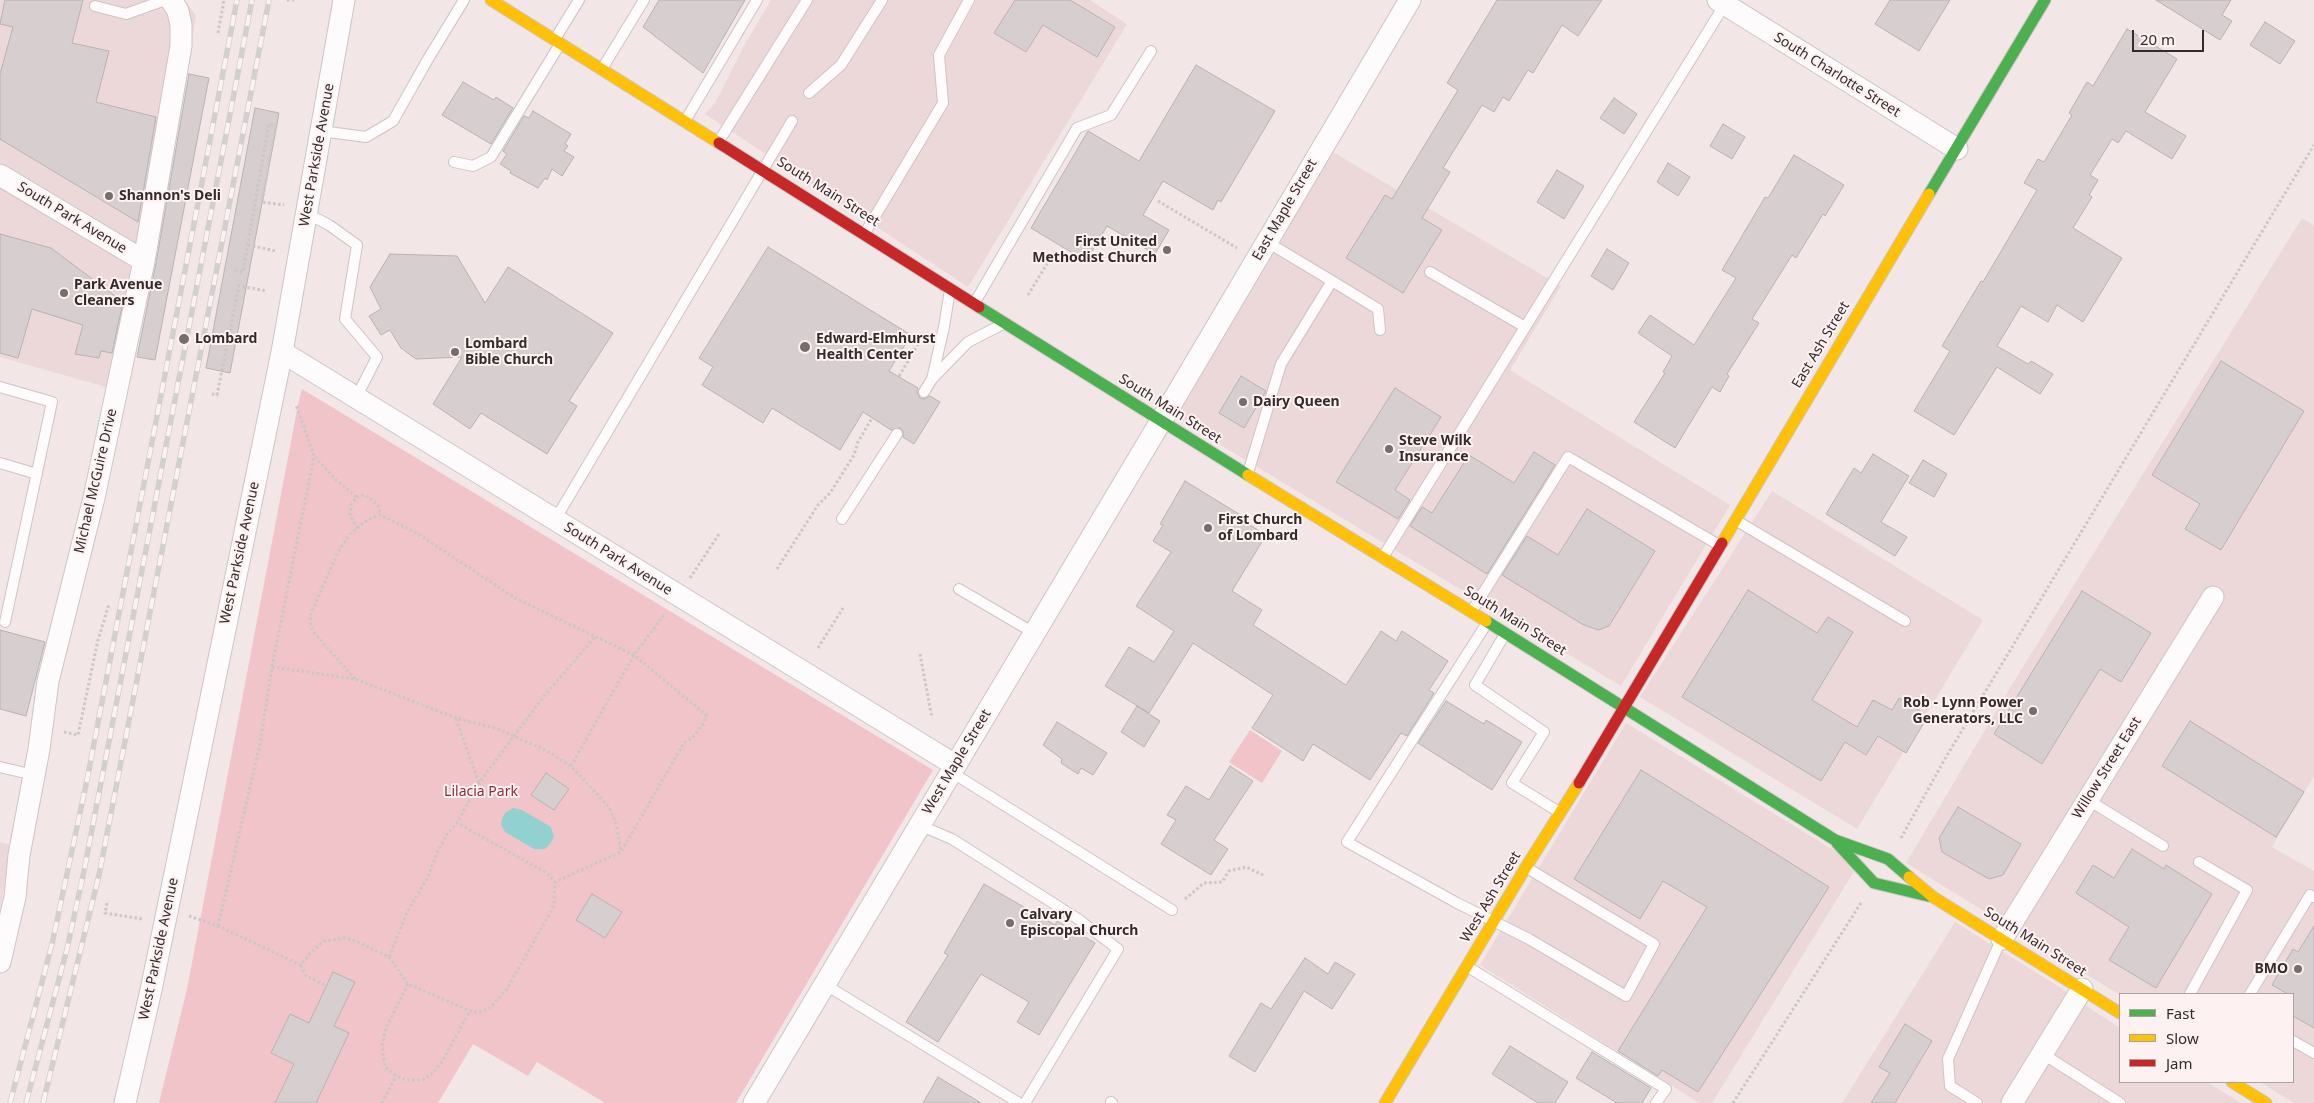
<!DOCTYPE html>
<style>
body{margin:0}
#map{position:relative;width:2314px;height:1103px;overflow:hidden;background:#f2e6e7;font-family:"Noto Sans",sans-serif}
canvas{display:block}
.legend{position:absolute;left:2119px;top:993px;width:175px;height:90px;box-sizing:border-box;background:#fef1f1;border:1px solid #ada2a2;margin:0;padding:6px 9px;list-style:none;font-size:15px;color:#342c2c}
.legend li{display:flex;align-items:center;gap:10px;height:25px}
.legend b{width:25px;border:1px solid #ada2a2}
.scale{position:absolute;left:2132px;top:30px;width:72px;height:22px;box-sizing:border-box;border:2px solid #342c2c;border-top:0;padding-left:6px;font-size:15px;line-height:18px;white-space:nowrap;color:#342c2c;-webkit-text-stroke:4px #fef1f1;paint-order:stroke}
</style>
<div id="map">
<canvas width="2314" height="1103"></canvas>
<ul class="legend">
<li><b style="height:6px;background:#4caf50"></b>Fast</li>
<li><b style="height:6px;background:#ffc107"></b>Slow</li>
<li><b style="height:6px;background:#c62828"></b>Jam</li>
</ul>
<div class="scale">20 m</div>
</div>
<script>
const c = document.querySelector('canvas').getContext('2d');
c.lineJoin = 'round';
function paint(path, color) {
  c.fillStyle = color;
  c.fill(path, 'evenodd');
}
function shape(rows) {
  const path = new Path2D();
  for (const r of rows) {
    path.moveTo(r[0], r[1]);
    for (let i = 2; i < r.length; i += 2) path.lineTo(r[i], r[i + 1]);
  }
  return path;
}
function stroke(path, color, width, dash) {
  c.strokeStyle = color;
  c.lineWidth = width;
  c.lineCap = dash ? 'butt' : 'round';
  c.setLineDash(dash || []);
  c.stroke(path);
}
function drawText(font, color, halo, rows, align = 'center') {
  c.font = font + ' "Noto Sans",sans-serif';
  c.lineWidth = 4;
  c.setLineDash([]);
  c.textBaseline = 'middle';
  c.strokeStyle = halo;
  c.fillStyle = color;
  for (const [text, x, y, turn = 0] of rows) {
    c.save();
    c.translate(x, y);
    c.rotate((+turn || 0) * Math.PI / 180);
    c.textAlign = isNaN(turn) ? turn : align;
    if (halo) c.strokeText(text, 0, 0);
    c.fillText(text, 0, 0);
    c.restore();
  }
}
paint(shape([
 [0,0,185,0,196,16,127,393,0,357],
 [771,0,1090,0,1127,24,968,287,705,114,715,103,746,42],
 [1331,151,1561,286,1510,370,1730,505,1621,686,1176,418],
 [2302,218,2314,225,2314,776,2272,847,2314,871,2314,1103,2294,1103,2260,1082,2293,1082,2293,994,2120,995,1906,863,2013,683],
 [1772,491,1983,620,1857,829,1640,697],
 [1626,723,1858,865,1712,1103,1699,1103,1480,965],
 [0,842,13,846,0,907],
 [1955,922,2069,993,2001,1103,1842,1103],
 [2085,1005,2120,1028,2120,1082,2207,1082,2241,1103,2024,1103]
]), '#edd8d9');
paint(shape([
 [302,389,933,770,736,1103,605,1103,537,1062,528,1076,473,1044,438,1103,159,1103,187,989,298,405],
 [1250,730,1282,751,1262,783,1229,762]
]), '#f0c4c8');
paint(shape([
 [513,808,522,810,551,827,554,837,549,845,545,849,534,849,505,832,501,824,502,819,505,813]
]), '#91d2d1');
const building = shape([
 [5,0,83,0,72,43,109,51,96,102,156,117,138,222,0,139,0,74,13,27,0,24,5,0],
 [659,0,745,0,703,73,643,27,659,0],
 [1015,0,1070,0,1115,27,1097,57,1043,25,1026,52,994,33,1015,0],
 [1497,0,1602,0,1578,36,1562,25,1533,73,1528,70,1509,101,1503,97,1494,112,1482,105,1443,168,1450,172,1422,218,1442,230,1403,293,1346,258,1385,195,1392,199,1458,90,1447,83,1497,0],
 [1890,0,1950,0,1919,51,1875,24,1890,0],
 [2156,0,2231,0,2222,15,2232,21,2220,40,2156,0],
 [2265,22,2295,41,2280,64,2250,45,2265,22],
 [2127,29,2177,59,2145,112,2186,136,2172,159,2126,131,2118,143,2112,139,2090,175,2098,180,2089,195,2092,197,2073,228,2122,258,2083,322,2057,305,2048,322,2021,306,1997,346,2028,364,2031,361,2053,374,2040,394,1997,367,1954,435,1914,411,1950,351,1942,346,1981,281,1983,282,2037,190,2024,183,2038,159,2044,162,2072,115,2069,113,2087,82,2093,86,2127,29],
 [1196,65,1275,111,1221,202,1218,200,1213,210,1163,181,1143,215,1169,230,1155,254,1107,226,1086,261,1031,228,1088,131,1139,161,1196,65],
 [189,74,209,78,155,360,137,357,156,263,189,74],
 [463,82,494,100,496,97,513,108,491,144,442,115,463,82],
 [1614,98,1637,114,1624,134,1600,118,1614,98],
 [255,108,279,113,230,373,206,368,255,108],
 [533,111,571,134,565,144,568,146,564,151,574,157,562,176,552,169,547,180,545,178,538,188,510,173,511,171,500,164,507,154,503,151,524,116,529,118,533,111],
 [1723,124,1745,137,1732,159,1710,146,1723,124],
 [1794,155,1844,185,1825,216,1823,214,1796,258,1792,255,1752,319,1759,323,1727,374,1729,376,1720,392,1712,387,1675,448,1634,422,1665,373,1663,372,1672,356,1638,333,1650,315,1694,345,1736,278,1722,270,1765,197,1768,198,1794,155],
 [1668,163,1690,177,1678,196,1657,182,1668,163],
 [1557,170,1584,186,1564,219,1537,202,1557,170],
 [0,234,51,248,123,302,112,353,101,351,99,358,75,354,83,325,32,309,18,358,0,353,0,234],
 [768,247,911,335,889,371,918,388,917,392,920,398,924,399,930,396,940,402,914,444,903,437,903,431,900,428,891,430,863,412,840,450,772,408,763,423,702,385,713,367,699,358,768,247],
 [1607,249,1629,263,1613,290,1591,276,1607,249],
 [390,254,457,256,485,303,508,267,613,333,569,401,577,406,547,454,481,413,470,429,433,404,462,357,416,359,401,348,390,330,381,335,369,316,381,309,370,287,390,254],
 [2221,361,2304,411,2221,550,2185,529,2200,504,2152,475,2221,361],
 [1241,376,1266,391,1244,428,1219,413,1241,376],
 [1395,388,1441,417,1395,490,1410,500,1398,519,1336,482,1395,388],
 [1534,452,1555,465,1487,574,1410,526,1422,507,1432,513,1469,455,1514,483,1534,452],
 [1873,454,1909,476,1881,522,1907,537,1895,556,1826,514,1854,468,1861,473,1873,454],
 [1923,460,1947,474,1934,497,1909,483,1923,460],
 [1185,481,1247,519,1245,522,1266,535,1232,591,1262,610,1253,625,1346,685,1381,631,1396,641,1402,631,1448,661,1429,690,1434,693,1407,736,1401,733,1370,780,1313,744,1303,761,1252,728,1273,695,1193,643,1149,713,1105,686,1129,647,1154,662,1174,631,1136,606,1171,552,1153,541,1163,525,1160,524,1185,481],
 [1587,509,1655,551,1609,626,1598,630,1582,624,1502,575,1527,536,1558,555,1587,509],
 [1748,590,1817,633,1828,617,1853,632,1812,700,1857,727,1873,700,1892,710,1899,698,1928,716,1906,753,1878,736,1866,755,1845,742,1821,781,1682,697,1748,590],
 [2082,591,2151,633,2121,682,2100,669,2042,764,1994,734,2082,591],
 [0,630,45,642,26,716,0,709,0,630],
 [1446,701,1484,724,1486,720,1522,742,1492,790,1418,743,1446,701],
 [1137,706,1160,721,1144,747,1121,732,1137,706],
 [2190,721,2304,792,2276,837,2162,766,2190,721],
 [1057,722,1107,753,1093,775,1081,768,1078,774,1061,763,1062,759,1043,745,1057,722],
 [1230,766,1253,781,1214,840,1228,849,1211,875,1161,844,1176,820,1167,815,1186,786,1209,800,1230,766],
 [1641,770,1829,887,1698,1092,1662,1070,1658,1076,1618,1051,1707,907,1663,881,1640,919,1574,879,1641,770],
 [546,773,569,789,554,810,531,795,546,773],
 [1958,807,2021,844,2003,875,1989,879,1942,852,1939,838,1958,807],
 [2132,849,2164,869,2166,865,2212,894,2156,988,2109,960,2129,927,2076,893,2093,865,2114,878,2132,849],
 [984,884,1055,925,1057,921,1095,943,1039,1035,1017,1022,1029,1002,981,974,938,1042,906,1022,948,955,944,953,984,884],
 [592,894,622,912,605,938,576,920,592,894],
 [2314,926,2314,1028,2293,1016,2293,994,2288,994,2272,985,2293,949,2298,952,2314,926],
 [1305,958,1328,974,1335,962,1355,974,1332,1009,1304,991,1255,1072,1229,1056,1261,1003,1271,1009,1305,958],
 [333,972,355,982,334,1026,349,1033,316,1103,275,1103,294,1064,271,1053,290,1014,309,1023,333,972],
 [1905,1024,1932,1041,1895,1103,1871,1103,1890,1073,1879,1067,1905,1024],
 [1510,1046,1568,1082,1555,1103,1538,1103,1492,1074,1510,1046],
 [1592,1052,1651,1088,1642,1103,1617,1103,1576,1078,1592,1052],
 [938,1077,981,1103,923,1103,938,1077]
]);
paint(building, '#d7cecf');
stroke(building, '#bab1b2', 1);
const lane = shape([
 [95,6,126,14,165,0],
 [555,39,579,0],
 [602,69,644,0],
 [809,93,841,65,882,0],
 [685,121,757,0],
 [321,131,366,137,393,121,428,59,464,0],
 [719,141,807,0],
 [454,162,473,166,491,157,560,44],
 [306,213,329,225,357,245,345,319,377,357,356,398],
 [865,233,943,103,939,55,969,0],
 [1430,272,1525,327],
 [1332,281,1378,309,1380,330],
 [975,302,1077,128,1111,115,1151,51],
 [932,379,944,327,950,290],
 [0,387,52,402,5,622],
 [924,392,932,379,968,342,1003,324],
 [0,463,37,474],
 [1248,473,1281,364,1332,281,1267,242],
 [842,519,897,434],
 [555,520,792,121],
 [1737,521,1905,621],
 [1383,557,1725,4],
 [959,589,1034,633],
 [1472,611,1568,457,1719,545],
 [1487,623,1347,842,1457,903,1529,939,1626,996,1654,944,1527,868],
 [1505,634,1475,685,1544,732,1512,783,1559,812],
 [0,767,34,775],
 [951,772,1172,910],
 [2088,800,2163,846],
 [919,825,952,839,1078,919,1118,949,1025,1103],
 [1468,967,1666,1089,1656,1103],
 [824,984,1019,1103],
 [2190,994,2247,890,2199,862],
 [2250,994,2310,895,2314,897],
 [2293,1041,2314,1053],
 [2043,1054,2120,1103],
 [1111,1102,1112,1103],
 [1977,1103,1950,1086,1948,1059,2001,940]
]);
const street = shape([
 [1718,0,1957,149],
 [0,175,144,261],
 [282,352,955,765],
 [2002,939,2213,597],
 [0,962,15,897,19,855,39,749,48,681,94,498,144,261,181,46,181,25,178,11,171,0],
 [125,1103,151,990,282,352,344,0],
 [754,1103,1161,421,1410,0],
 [2012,1103,2082,989]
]);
const fast = shape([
 [1929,194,2045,0],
 [979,307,1248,475],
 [1486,621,1835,840,1888,859,1909,877],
 [1837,843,1874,883,1928,896]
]);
const slow = shape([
 [491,0,719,143],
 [1248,475,1486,621],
 [1722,543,1929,194],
 [1909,877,1933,897,2120,1013],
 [2232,1082,2266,1103],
 [1385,1103,1526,867,1579,783]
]);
const jam = shape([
 [719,143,979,307],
 [1579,783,1722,543]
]);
stroke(lane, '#cec4c5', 12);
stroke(street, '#cec4c5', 23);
stroke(fast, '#cec4c5', 13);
stroke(slow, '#cec4c5', 13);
stroke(jam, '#cec4c5', 13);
stroke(shape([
 [287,0,294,0],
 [218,33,224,0],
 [1158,201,1237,248],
 [248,245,276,251],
 [235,270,243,272,269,124,276,125,262,202,284,205],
 [1028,295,1053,254],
 [899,376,922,338],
 [212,394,217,395,239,286,267,291],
 [315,457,336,480,357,497],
 [357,529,350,514,351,505,357,497,364,495,372,500,379,507,380,515],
 [777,569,818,505,830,493,854,455,858,442,872,418],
 [690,578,719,534],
 [818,648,843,608],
 [920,654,932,718],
 [272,667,355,679,456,718,498,729,547,751,571,766,609,807,616,823,621,851],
 [355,679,316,635,311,627,310,616,337,554,350,534,367,520,380,515,415,532,515,598,634,655,706,715,704,723,692,738,684,743,621,852,555,882],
 [456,719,479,783],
 [64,732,78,735,98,640,109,604],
 [571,766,634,655,665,614],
 [1901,838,1946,757,2314,145],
 [1185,899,1204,883,1222,882,1229,871,1246,867,1263,875],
 [107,903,105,913,142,919],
 [189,916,218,926,301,965,311,952,324,941,345,938,356,941,389,957,408,984,470,1011,480,1012,489,1009,507,989,550,913,554,903,555,882,547,873,457,823],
 [218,926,260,744,272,667,314,456,296,405],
 [389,957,408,910,427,879,438,851,447,834,457,823,479,783,544,696,595,637],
 [301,965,306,976,327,986],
 [408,984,386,1028,382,1045,385,1067,396,1076,407,1080,422,1080,433,1073,443,1060,470,1011],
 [382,1103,396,1076],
 [1733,1103,1861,903]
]), '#cbc7c7', 3, [2.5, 2.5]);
stroke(lane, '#fdfbfb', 10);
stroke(street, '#fdfbfb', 21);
stroke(fast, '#4caf50', 11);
stroke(slow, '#ffc107', 11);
stroke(jam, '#c62828', 11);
const rail = shape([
 [10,1103,52,944,87,780,237,0],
 [26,1103,67,949,84,871,252,0],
 [43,1103,99,875,269,0]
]);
stroke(rail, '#d2cfcf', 5.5);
stroke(rail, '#fef1f1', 4, [11]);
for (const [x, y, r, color] of [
 [109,196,5,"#766d6d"],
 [1167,250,5,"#766d6d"],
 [64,293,5,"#766d6d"],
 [184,339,6,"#766d6d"],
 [805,347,6,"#766d6d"],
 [455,352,5,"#766d6d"],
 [1243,402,5,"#766d6d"],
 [1389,449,5,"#766d6d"],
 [1208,528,5,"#766d6d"],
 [2033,711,5,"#766d6d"],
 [1010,923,5,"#766d6d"],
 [2298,969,5,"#766d6d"]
]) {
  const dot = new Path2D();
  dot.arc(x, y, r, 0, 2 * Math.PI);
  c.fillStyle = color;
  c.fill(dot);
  stroke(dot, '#fef1f1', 2);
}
drawText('14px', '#342c2c', '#fef1f1', [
 ["South Charlotte Street",1837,75,32],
 ["West Parkside Avenue",317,155,-80],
 ["South Main Street",828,192,32],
 ["East Maple Street",1285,210,-60],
 ["South Park Avenue",72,218,31],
 ["East Ash Street",1821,345,-59],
 ["South Main Street",1170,409,32],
 ["Michael McGuire Drive",96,481,-77],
 ["West Parkside Avenue",240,553,-78],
 ["South Park Avenue",618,559,32],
 ["South Main Street",1515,621,32],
 ["West Maple Street",957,762,-59],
 ["Willow Street East",2107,768,-58],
 ["West Ash Street",1491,897,-59],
 ["South Main Street",2035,942,32],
 ["West Parkside Avenue",159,949,-78]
]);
drawText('bold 14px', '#342c2c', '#fef1f1', [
 ["Shannon's Deli",119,196],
 ["First United",1157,242,"right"],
 ["Methodist Church",1157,258,"right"],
 ["Park Avenue",74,285],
 ["Cleaners",74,301],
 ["Lombard",195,339],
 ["Edward-Elmhurst",816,339],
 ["Health Center",816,355],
 ["Lombard",465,344],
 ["Bible Church",465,360],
 ["Dairy Queen",1253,402],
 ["Steve Wilk",1399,441],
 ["Insurance",1399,457],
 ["First Church",1218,520],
 ["of Lombard",1218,536],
 ["Rob - Lynn Power",2023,703,"right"],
 ["Generators, LLC",2023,719,"right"],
 ["Calvary",1020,915],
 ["Episcopal Church",1020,931],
 ["BMO",2288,969,"right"]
], 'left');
drawText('14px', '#882f3f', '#fef1f1', [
 ["Lilacia Park",481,792]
]);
</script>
